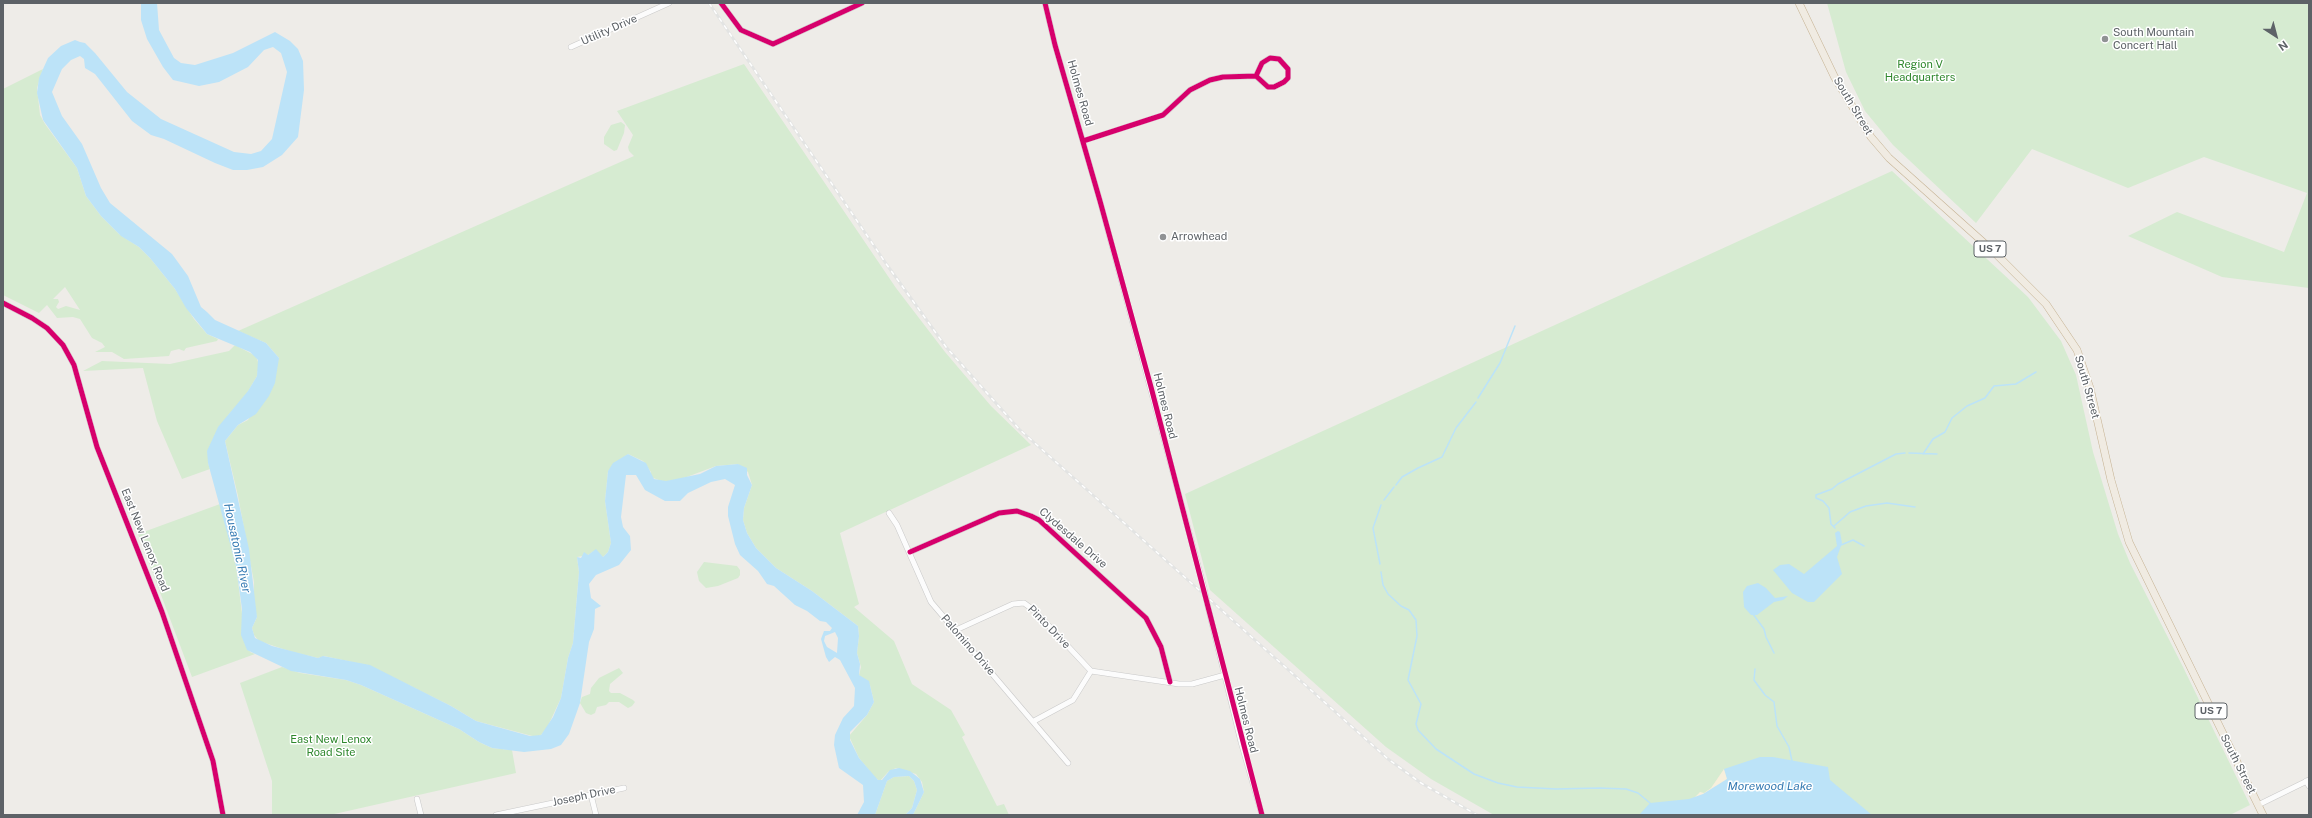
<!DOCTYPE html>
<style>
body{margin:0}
#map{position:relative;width:2312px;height:818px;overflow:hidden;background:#eeece8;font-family:"Public Sans",sans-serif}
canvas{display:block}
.frame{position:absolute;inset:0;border:4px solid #5d6267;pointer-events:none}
.north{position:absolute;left:2256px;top:16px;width:40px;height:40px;-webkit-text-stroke:3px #fff;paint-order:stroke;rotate:144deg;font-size:11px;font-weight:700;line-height:16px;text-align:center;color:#5d6267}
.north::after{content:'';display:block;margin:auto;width:14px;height:18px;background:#5d6267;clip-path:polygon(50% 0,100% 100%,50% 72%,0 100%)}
</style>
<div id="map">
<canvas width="2312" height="818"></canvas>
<div class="frame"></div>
<div class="north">N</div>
</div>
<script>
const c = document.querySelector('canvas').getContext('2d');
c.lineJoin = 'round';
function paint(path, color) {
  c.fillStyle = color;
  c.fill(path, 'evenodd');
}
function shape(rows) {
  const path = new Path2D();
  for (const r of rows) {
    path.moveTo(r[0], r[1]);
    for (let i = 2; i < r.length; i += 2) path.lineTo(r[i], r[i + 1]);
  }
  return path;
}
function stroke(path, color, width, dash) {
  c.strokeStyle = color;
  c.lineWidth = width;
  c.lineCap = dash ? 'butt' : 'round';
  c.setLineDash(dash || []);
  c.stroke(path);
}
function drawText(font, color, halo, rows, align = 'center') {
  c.font = font + ' "Public Sans",sans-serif';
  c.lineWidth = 3;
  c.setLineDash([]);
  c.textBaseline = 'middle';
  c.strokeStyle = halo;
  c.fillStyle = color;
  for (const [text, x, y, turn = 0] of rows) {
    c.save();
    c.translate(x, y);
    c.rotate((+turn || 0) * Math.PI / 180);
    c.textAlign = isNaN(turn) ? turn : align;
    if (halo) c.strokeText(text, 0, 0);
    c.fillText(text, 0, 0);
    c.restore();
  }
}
paint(shape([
 [1827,3,2309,3,2309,288,2222,277,2128,236,2177,212,2284,252,2307,193,2204,157,2128,188,2032,149,1976,223,1893,145,1865,111,1846,72],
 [744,64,896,288,945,352,991,406,1031,445,840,533,859,604,854,607,894,641,912,684,951,710,965,735,962,737,997,806,1004,804,1009,815,913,815,924,792,922,782,916,774,896,768,888,772,880,781,875,778,859,758,849,736,867,715,874,702,870,685,859,675,861,667,857,653,859,636,858,626,812,591,776,568,756,548,747,533,743,520,744,508,752,485,748,472,738,464,716,466,676,481,661,481,651,477,651,472,643,461,628,454,608,471,605,501,611,543,608,552,603,557,594,551,588,555,577,557,579,572,573,643,568,658,561,698,547,728,541,735,536,737,476,721,451,706,370,666,324,656,318,658,292,652,259,641,254,635,252,628,257,617,254,608,254,582,238,496,225,441,238,425,248,420,279,358,266,343,238,331,634,156,629,151,628,147,633,135,617,111],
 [43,69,37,88,40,115,45,124,77,168,86,196,101,216,119,234,139,247,150,258,175,289,194,319,207,334,218,339,217,341,186,348,184,351,179,349,171,351,169,356,124,359,112,352,95,352,105,347,102,343,92,338,80,319,73,317,57,318,47,305,39,313,3,295,3,89],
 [65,287,80,310,66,306,58,309,56,307,59,302,58,299,53,299],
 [621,122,625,125,624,133,617,150,614,151,604,144,604,137,611,125],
 [1892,171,2028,297,2061,341,2076,375,2093,452,2118,534,2130,563,2183,667,2250,805,2230,815,1494,815,1431,779,1386,747,1210,590,1185,494],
 [235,345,256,356,259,365,257,376,246,395,227,417,208,463,210,469,182,479,157,421,143,368,83,371,102,361,170,364,229,351],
 [220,504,236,566,243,621,250,652,255,654,192,677,138,534],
 [704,562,737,566,740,570,740,575,738,578,718,586,706,588,699,581,697,572],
 [282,667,300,673,346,680,361,685,459,729,479,742,492,748,512,750,516,773,330,815,272,815,272,781,240,683],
 [619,668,623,673,610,684,609,691,611,693,620,693,633,700,635,702,632,706,628,708,619,702,609,702,606,705,597,707,595,713,591,715,586,713,580,703,582,697,590,694,591,688,599,678],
 [909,776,914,781,917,790,912,808,905,815,875,815,887,781,894,777]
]), '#d6ebd1');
paint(shape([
 [1724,769,1729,777,1714,795,1694,798,1700,792,1704,793,1711,788]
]), '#f7efdc');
paint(shape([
 [141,3,157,3,159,30,174,58,181,63,195,65,233,53,275,32,290,41,298,49,303,61,304,90,298,137,282,155,263,167,247,170,233,170,215,163,164,139,151,135,132,121,95,74,85,68,84,59,80,56,71,60,62,69,52,92,62,116,82,144,101,188,110,203,172,254,188,276,201,307,207,312,215,320,266,343,279,358,275,383,269,396,256,414,238,425,225,441,249,549,257,617,252,628,255,638,272,646,318,658,323,656,370,665,451,706,476,721,530,736,541,735,553,717,561,698,568,658,573,643,579,572,577,557,581,558,584,552,588,555,596,549,603,557,608,552,611,543,605,501,608,471,613,463,628,454,646,463,654,479,666,481,700,474,716,466,738,464,747,468,747,475,752,485,744,508,743,520,747,533,756,548,776,568,812,591,858,626,859,636,857,653,860,664,859,675,869,681,874,702,867,715,850,732,850,740,859,758,878,780,882,780,890,770,899,768,910,771,920,779,924,792,913,815,905,815,912,808,917,790,914,781,909,776,894,777,887,781,875,815,857,815,864,802,863,785,839,768,834,745,835,735,843,718,854,706,855,688,840,660,835,657,829,662,826,657,821,639,824,631,830,631,832,628,826,622,820,621,807,611,795,605,774,586,767,584,758,571,740,555,735,544,728,516,728,507,735,485,725,479,711,482,688,493,680,501,665,501,645,490,636,475,626,475,621,517,623,527,630,536,631,550,619,565,596,575,589,584,591,598,601,606,595,609,594,629,589,642,580,703,569,734,561,745,551,749,524,752,492,748,479,742,459,729,361,685,346,680,291,671,247,650,241,635,242,609,236,566,208,463,207,451,218,427,248,391,257,376,258,360,250,352,207,334,186,308,175,289,150,258,139,247,121,236,101,216,86,196,77,168,43,120,37,93,39,78,48,58,61,46,75,40,80,42,85,43,95,53,127,92,161,119,234,152,251,154,261,151,272,139,287,72,281,53,273,47,264,50,248,67,219,82,199,86,173,80,163,67,147,39,141,20],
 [835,632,838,638,837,653,827,647,824,641,825,636],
 [1838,531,1840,532,1842,543,1837,557,1842,574,1814,602,1808,602,1792,593,1773,570,1780,565,1789,564,1804,574,1837,546,1835,533],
 [1758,583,1766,588,1775,598,1788,596,1783,600,1774,602,1757,615,1751,615,1744,607,1743,592,1747,586],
 [1760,757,1773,757,1828,767,1830,780,1872,815,1639,815,1650,803,1689,799,1703,794,1727,779,1724,769]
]), '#bce3f8');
stroke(shape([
 [1478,398,1500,363,1515,326],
 [1909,453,1937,454],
 [1923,454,1933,439,1945,432,1952,418,1967,406,1985,398,1994,386,2016,384,2036,372],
 [1396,485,1402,477,1418,468,1442,457,1456,428,1476,402],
 [1384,500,1394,487],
 [1834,526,1850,512,1866,506,1887,503,1915,507],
 [1835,528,1831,524,1829,508,1823,501,1816,498,1816,495,1832,489,1838,484,1896,454,1905,453],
 [1841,545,1853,540,1864,546],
 [1380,564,1373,528,1381,505],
 [1381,572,1383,585,1388,594,1401,606,1409,610,1416,620,1417,636,1408,680,1421,704,1416,724,1418,730,1436,749,1474,774,1498,783,1517,787,1556,789,1599,788,1626,789,1638,793,1650,803],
 [1753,614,1764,629,1766,637,1774,653],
 [1755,669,1754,680,1765,695,1774,702,1777,726,1789,747,1792,761]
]), '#bce3f8', 1.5);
const minor = shape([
 [721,3,741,30,773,44,862,3],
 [1045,3,1055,45,1100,201,1204,588],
 [571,47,669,3],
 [1083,141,1163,115,1190,90,1210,80,1223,77,1256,76,1262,63,1270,58,1279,59,1288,69,1288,78,1284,82,1274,87,1268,87,1256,76],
 [3,303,32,318,47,328,63,345,74,365,97,447,162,612,213,761,223,815],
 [889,513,897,525,931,602,1068,763],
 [910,552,999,513,1017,511,1031,516,1039,520,1146,618,1161,647,1170,682],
 [1207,603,1241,742,1262,815],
 [956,630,1013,604,1024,603,1035,611,1091,671],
 [1034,721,1073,700,1091,671,1179,684,1192,684,1225,675],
 [2306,781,2309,786],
 [591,795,596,815],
 [417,799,421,815],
 [2258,805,2309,780],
 [496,815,624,788]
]);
const highway = shape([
 [1799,3,1835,78,1871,137,1889,158,1993,251,2046,304,2077,350,2090,388,2111,480,2129,542,2263,815]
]);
stroke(minor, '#c9c9c9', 6);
stroke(highway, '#c6b394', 8);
stroke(minor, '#fcfcfc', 5);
stroke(highway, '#f0ebe2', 7);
const rail = shape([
 [709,3,887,265,946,347,1019,429,1388,759,1421,783,1477,815]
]);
stroke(rail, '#e3e4e3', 3);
stroke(rail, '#fff', 1.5, [4.5]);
const minorBridge = shape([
 [1204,588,1207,603]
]);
stroke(minorBridge, '#c9c9c9', 6, []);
stroke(minorBridge, '#fcfcfc', 5);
stroke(shape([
 [721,3,741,30,773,44,862,3],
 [1045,3,1055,45,1100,201,1151,387,1262,815],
 [1083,141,1163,115,1190,90,1210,80,1223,77,1256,76,1262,63,1270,58,1279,59,1288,69,1288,78,1284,82,1274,87,1268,87,1256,76],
 [3,303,32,318,47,328,63,345,74,365,97,447,162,612,213,761,223,815],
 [910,552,999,513,1017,511,1031,516,1039,520,1146,618,1161,647,1170,682]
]), '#d6006c', 5);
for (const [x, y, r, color] of [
 [2105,39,4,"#909294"],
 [1163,237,4,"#909294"]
]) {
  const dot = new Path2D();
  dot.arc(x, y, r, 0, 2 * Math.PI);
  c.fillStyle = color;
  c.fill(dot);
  stroke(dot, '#fff', 1.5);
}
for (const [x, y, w] of [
 [1990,249,32],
 [2211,711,32]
]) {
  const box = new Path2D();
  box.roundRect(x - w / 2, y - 8, w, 16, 3);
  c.fillStyle = '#fff';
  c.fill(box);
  stroke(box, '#5d6267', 1);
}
drawText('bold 10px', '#5d6267', null, [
 ["US 7",1990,249],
 ["US 7",2211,711]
]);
drawText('11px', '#5d6267', '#fff', [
 ["Utility Drive",609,30,-24],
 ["Holmes Road",1080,93,74],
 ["South Street",1853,106,59],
 ["South Street",2087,387,74],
 ["Holmes Road",1165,406,76],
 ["Clydesdale Drive",1073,538,41],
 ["East New Lenox Road",145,540,68],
 ["Pinto Drive",1049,627,46],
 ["Palomino Drive",968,645,49],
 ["Holmes Road",1246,720,76],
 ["South Street",2238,764,63],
 ["Joseph Drive",584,796,-12]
]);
drawText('11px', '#5d6267', '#fff', [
 ["South Mountain",2113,33],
 ["Concert Hall",2113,46],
 ["Arrowhead",1171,237]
], 'left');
drawText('11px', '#2e872c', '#fff', [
 ["Region V",1920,65],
 ["Headquarters",1920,78],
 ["East New Lenox",331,740],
 ["Road Site",331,753]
]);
drawText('italic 12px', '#367bb3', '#fff', [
 ["Housatonic River",237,548,78],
 ["Morewood Lake",1770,786]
]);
</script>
